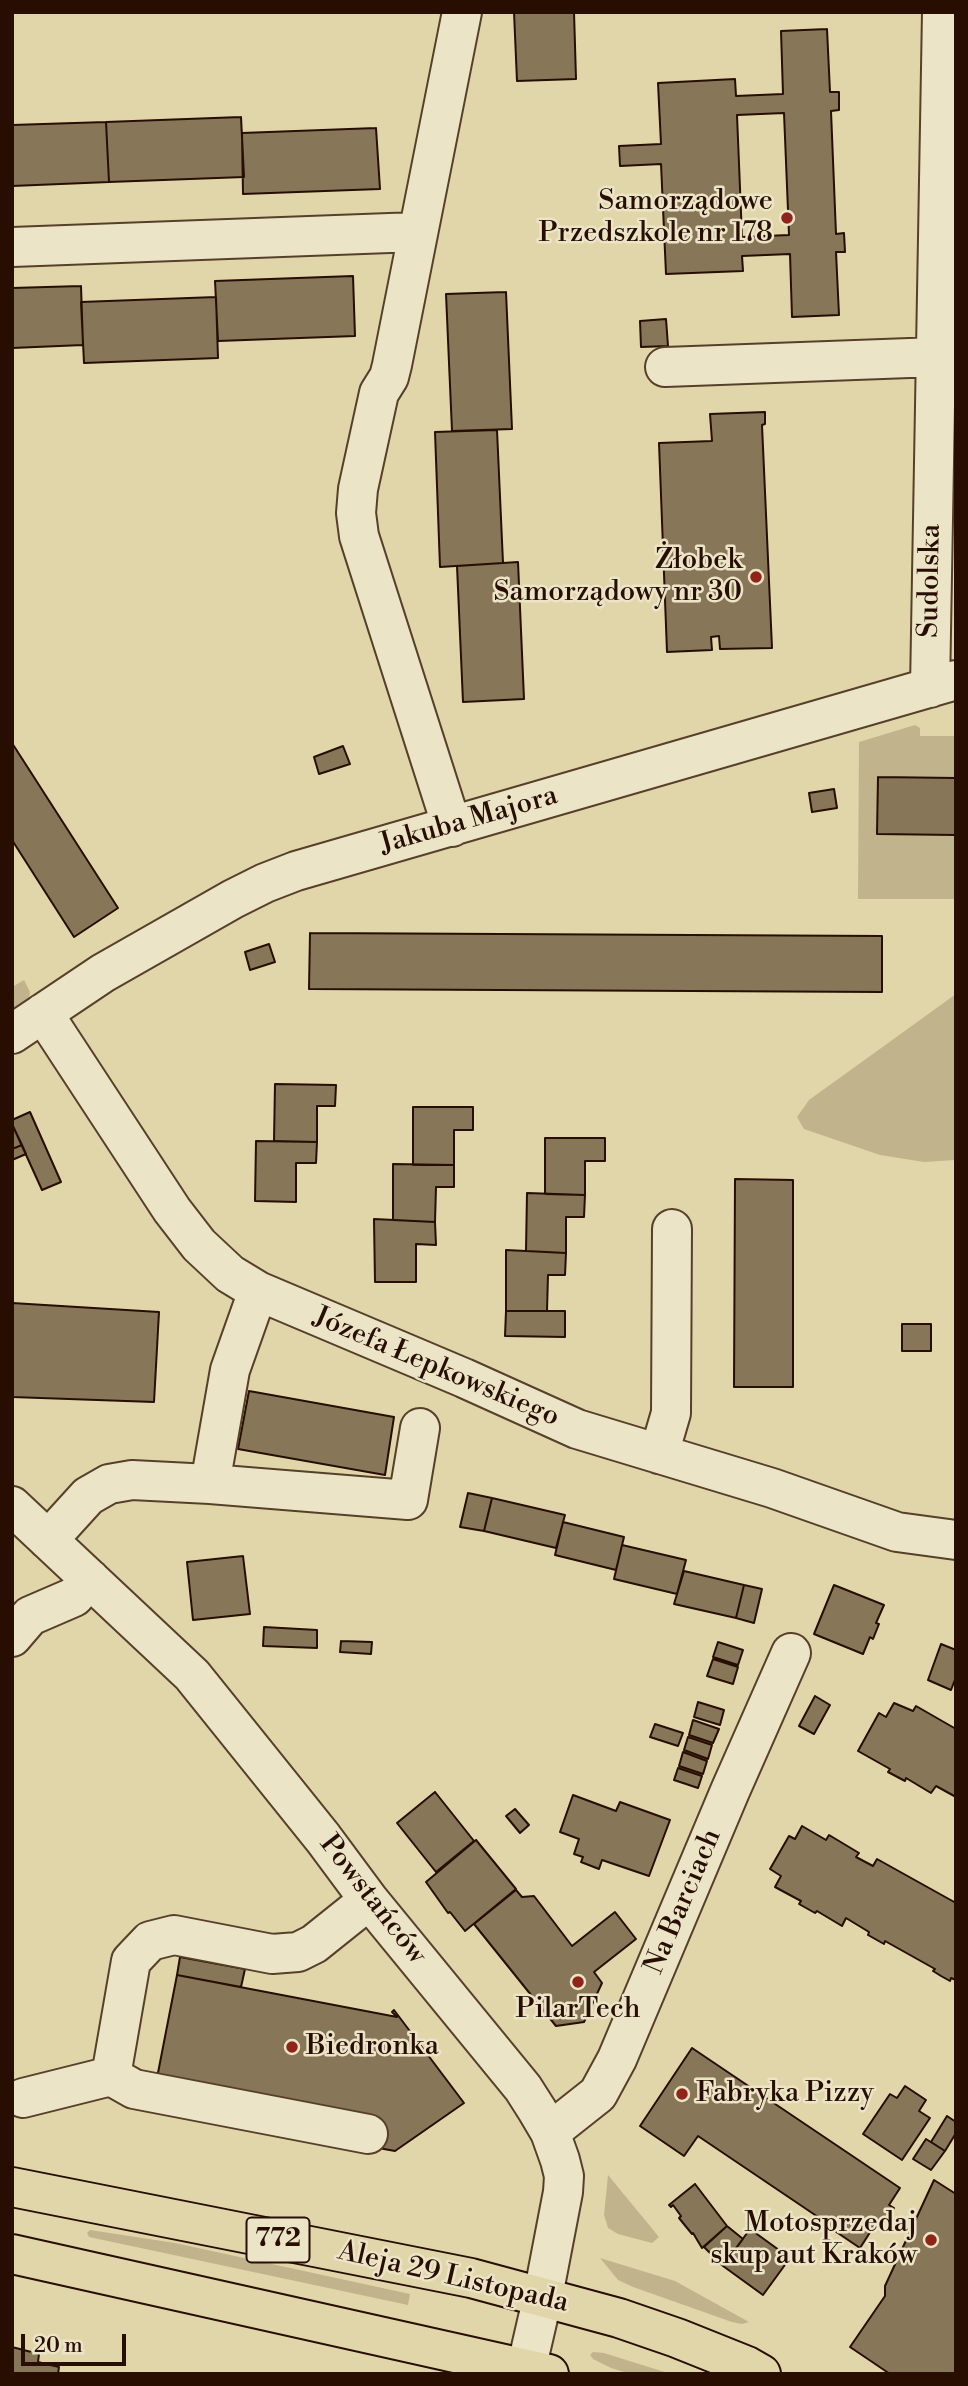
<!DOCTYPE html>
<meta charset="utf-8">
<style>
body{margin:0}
#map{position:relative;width:968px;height:2386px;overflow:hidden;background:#e1d6a9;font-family:"Libre Bodoni",serif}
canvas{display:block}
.frame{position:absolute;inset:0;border:14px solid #270e00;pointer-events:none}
.scale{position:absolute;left:21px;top:2334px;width:105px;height:32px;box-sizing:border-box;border:4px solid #270e00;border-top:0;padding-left:9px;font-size:21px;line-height:24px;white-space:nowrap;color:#270e00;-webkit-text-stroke:5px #ece4c7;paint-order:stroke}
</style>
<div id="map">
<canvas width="968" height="2386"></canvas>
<div class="frame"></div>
<div class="scale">20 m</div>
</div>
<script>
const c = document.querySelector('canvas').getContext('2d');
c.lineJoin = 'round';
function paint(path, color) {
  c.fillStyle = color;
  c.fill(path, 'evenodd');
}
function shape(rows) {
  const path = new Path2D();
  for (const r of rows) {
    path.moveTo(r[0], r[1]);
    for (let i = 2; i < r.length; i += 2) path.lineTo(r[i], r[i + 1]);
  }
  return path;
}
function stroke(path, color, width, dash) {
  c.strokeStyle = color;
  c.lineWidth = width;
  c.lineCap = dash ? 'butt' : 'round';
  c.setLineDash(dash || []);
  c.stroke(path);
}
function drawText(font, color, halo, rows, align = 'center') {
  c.font = font + ' "Libre Bodoni",serif';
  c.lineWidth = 5;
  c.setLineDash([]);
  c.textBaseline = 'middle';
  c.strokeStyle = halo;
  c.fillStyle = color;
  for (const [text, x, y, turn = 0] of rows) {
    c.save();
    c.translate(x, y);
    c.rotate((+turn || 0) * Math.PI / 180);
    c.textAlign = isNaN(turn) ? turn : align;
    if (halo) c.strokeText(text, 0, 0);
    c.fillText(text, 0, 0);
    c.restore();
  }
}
paint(shape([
 [915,725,920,728,920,736,956,736,956,899,858,899,859,742],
 [24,980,30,992,29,1000,12,1013,12,987],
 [956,994,956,1160,924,1162,880,1155,804,1129,797,1117,809,1100],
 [608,2175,659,2237,652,2243,618,2234,608,2228,604,2215],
 [90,2230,175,2243,410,2294,408,2305,89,2237,87,2233],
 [600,2258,675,2281,749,2322,742,2324,732,2322,633,2287,618,2280],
 [593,2352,604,2353,671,2374,631,2374,611,2368,593,2359,590,2355]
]), '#c1b48c');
const building = shape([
 [514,12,574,12,576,79,517,81,514,12],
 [827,29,830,92,839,92,839,110,831,111,836,234,844,233,845,252,836,252,839,315,792,317,790,254,742,256,743,271,666,274,661,164,620,166,619,146,661,144,658,83,735,79,736,96,783,94,781,31,827,29],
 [784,113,789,235,742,237,737,115,784,113],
 [241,117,244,177,109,182,106,122,241,117],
 [106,122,109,182,12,186,12,125,106,122],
 [376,128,380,189,243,194,242,133,376,128],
 [353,276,355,336,218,341,215,281,353,276],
 [81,286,83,345,12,348,12,288,81,286],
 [506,292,512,429,452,431,446,294,506,292],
 [216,297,218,358,84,363,81,302,216,297],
 [666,319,668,346,641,347,640,321,666,319],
 [765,412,765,424,762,425,772,648,720,649,719,636,711,637,712,650,667,652,659,443,712,441,710,414,765,412],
 [497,430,503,563,440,567,435,432,497,430],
 [518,562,524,699,463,702,457,566,518,562],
 [12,743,118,908,74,937,12,840,12,743],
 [343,746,350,764,319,774,314,757,343,746],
 [878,777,956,778,956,835,877,834,878,777],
 [834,789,837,808,812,812,809,793,834,789],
 [310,933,882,936,882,992,309,989,310,933],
 [269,944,275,962,250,970,245,952,269,944],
 [275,1084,336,1085,335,1106,317,1106,317,1142,274,1141,275,1084],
 [413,1107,473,1107,473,1130,454,1130,454,1165,413,1165,413,1107],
 [30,1112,61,1182,42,1190,12,1124,12,1120,30,1112],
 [12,1124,22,1145,12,1149,12,1124],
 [545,1138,605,1138,605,1161,585,1161,585,1195,545,1194,545,1138],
 [256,1141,317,1142,316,1163,296,1163,296,1202,255,1201,256,1141],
 [22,1145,26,1154,12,1160,12,1149,22,1145],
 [393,1164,454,1165,454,1187,436,1187,435,1222,393,1220,393,1164],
 [735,1179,793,1180,793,1387,734,1387,735,1179],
 [527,1193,585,1195,584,1217,566,1217,566,1253,526,1251,527,1193],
 [374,1219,435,1222,436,1245,416,1244,416,1282,375,1282,374,1219],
 [506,1250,566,1253,565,1275,548,1275,547,1311,506,1311,506,1250],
 [12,1303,159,1312,154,1402,12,1397,12,1303],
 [506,1311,565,1311,565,1337,505,1336,506,1311],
 [902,1324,931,1324,931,1351,902,1351,902,1324],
 [249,1391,394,1417,385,1475,238,1449,249,1391],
 [468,1493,492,1498,484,1531,460,1527,468,1493],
 [492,1498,565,1515,556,1548,484,1531,492,1498],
 [563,1522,624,1537,616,1570,555,1555,563,1522],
 [622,1545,686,1560,677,1594,614,1579,622,1545],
 [243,1556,250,1614,193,1620,187,1562,243,1556],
 [684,1571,744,1585,736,1618,674,1604,684,1571],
 [744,1585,762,1589,754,1623,736,1618,744,1585],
 [834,1585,884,1605,876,1623,879,1624,873,1639,870,1637,863,1654,814,1634,834,1585],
 [264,1627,317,1630,317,1648,263,1646,264,1627],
 [341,1641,372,1642,371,1654,340,1652,341,1641],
 [718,1642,743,1650,738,1665,713,1657,718,1642],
 [941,1644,956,1650,956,1677,951,1690,928,1680,941,1644],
 [713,1659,738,1667,733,1684,707,1676,713,1659],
 [815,1696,830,1705,814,1734,799,1726,815,1696],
 [698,1702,724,1710,720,1725,694,1717,698,1702],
 [894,1703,913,1711,916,1706,956,1729,956,1797,936,1786,931,1793,906,1778,905,1781,888,1772,890,1769,858,1751,879,1713,886,1717,894,1703],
 [693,1720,719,1729,713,1743,689,1735,693,1720],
 [655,1724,683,1733,678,1746,650,1737,655,1724],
 [688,1737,712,1745,708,1759,684,1750,688,1737],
 [683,1752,707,1761,703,1774,679,1766,683,1752],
 [678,1768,702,1776,698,1788,674,1780,678,1768],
 [435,1792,474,1841,436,1872,397,1823,435,1792],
 [573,1795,616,1811,620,1802,670,1820,649,1876,602,1860,599,1869,581,1862,583,1857,574,1854,579,1839,560,1832,573,1795],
 [515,1809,529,1825,520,1833,506,1816,515,1809],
 [802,1826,826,1840,829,1835,859,1853,856,1857,873,1866,877,1859,956,1903,956,1980,951,1978,950,1981,941,1976,933,1971,935,1969,885,1941,884,1944,868,1935,869,1932,846,1918,842,1926,817,1911,815,1913,799,1904,801,1901,775,1887,781,1876,770,1869,789,1836,795,1839,802,1826],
 [476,1840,516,1889,465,1931,450,1912,448,1913,426,1882,476,1840],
 [516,1890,522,1897,534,1896,572,1946,615,1912,636,1939,594,1972,602,1983,584,2022,556,2026,474,1924,516,1890],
 [180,1957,245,1969,241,1987,177,1975,180,1957],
 [177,1975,397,2017,392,2012,394,2010,464,2103,395,2151,373,2147,157,2078,177,1975],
 [692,2048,900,2188,889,2205,894,2208,883,2223,878,2220,860,2248,823,2223,824,2221,698,2136,684,2156,640,2126,692,2048],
 [905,2086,926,2100,919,2111,930,2118,902,2160,863,2134,890,2094,897,2098,905,2086],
 [947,2116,956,2122,956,2133,945,2151,931,2142,947,2116],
 [926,2139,945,2151,931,2170,913,2159,926,2139],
 [934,2180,956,2194,956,2374,890,2374,850,2347,885,2296,885,2286,934,2180],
 [695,2184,727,2226,702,2248,693,2233,692,2234,679,2218,681,2216,673,2205,671,2207,669,2205,695,2184],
 [727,2226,743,2239,723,2266,704,2247,727,2226],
 [750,2229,790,2258,763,2295,723,2266,750,2229],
 [12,2347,39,2354,38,2362,59,2367,58,2374,12,2374,12,2347]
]);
paint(building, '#887658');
stroke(building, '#270e00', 2);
const minor = shape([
 [12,247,417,232],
 [665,367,937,357],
 [930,688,942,12],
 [452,827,359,536,356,513,358,489,379,393,389,377,392,365,462,12],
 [43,1013,172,1210,199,1245,230,1274,258,1291,464,1378,577,1429,772,1488,897,1532,956,1540],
 [12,1034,103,973,233,899,265,883,296,871,956,680],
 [659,1454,671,1413,672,1229],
 [210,1484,230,1370,258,1291],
 [12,1506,192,1675,323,1838,369,1900,523,2088,537,2110,550,2132,560,2160,564,2176,563,2192,543,2296,525,2374],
 [48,1540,88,1496,109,1484,132,1480,210,1484,408,1500,420,1428],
 [12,1637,30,1616,74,1597,90,1579],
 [23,2098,111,2076],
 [550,2132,598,2094,617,2059,730,1791,791,1653],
 [368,2134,134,2089,111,2076,131,1961,150,1941,174,1935,272,1954,298,1952,314,1944,369,1900]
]);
const major = shape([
 [12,2187,471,2278,619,2318,677,2338,747,2366,761,2374],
 [12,2254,549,2374]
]);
stroke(minor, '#56402a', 42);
stroke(major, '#270e00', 42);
stroke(minor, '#ece4c7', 38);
stroke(major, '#e1d6a9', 38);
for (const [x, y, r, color] of [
 [787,218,7,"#8f2418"],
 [756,577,7,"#8f2418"],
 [578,1982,7,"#8f2418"],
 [292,2047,7,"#8f2418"],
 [682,2094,7,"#8f2418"],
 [931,2240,7,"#8f2418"]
]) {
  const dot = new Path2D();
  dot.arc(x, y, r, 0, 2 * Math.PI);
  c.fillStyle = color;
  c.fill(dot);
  stroke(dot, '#ece4c7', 2.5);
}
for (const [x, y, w] of [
 [278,2240,63]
]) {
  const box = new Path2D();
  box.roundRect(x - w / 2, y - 22.5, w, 45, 5);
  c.fillStyle = '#ece4c7';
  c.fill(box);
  stroke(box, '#270e00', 2);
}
drawText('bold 26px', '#270e00', null, [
 ["772",278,2240]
]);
drawText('28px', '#270e00', '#ece4c7', [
 ["Samorządowe",773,202],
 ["Przedszkole nr 178",773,234],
 ["Żłobek",742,561],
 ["Samorządowy nr 30",742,593],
 ["PilarTech",578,2010,"center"],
 ["Biedronka",306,2047,"left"],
 ["Fabryka Pizzy",696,2094,"left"],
 ["Motosprzedaj",917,2224],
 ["skup aut Kraków",917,2256]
], 'right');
drawText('28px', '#270e00', '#ece4c7', [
 ["Sudolska",931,581,-89],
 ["Jakuba Majora",469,821,-16],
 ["Józefa Łepkowskiego",436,1368,23],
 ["Powstańców",372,1900,52],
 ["Na Barciach",684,1902,-67],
 ["Aleja 29 Listopada",453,2278,13]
]);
</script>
